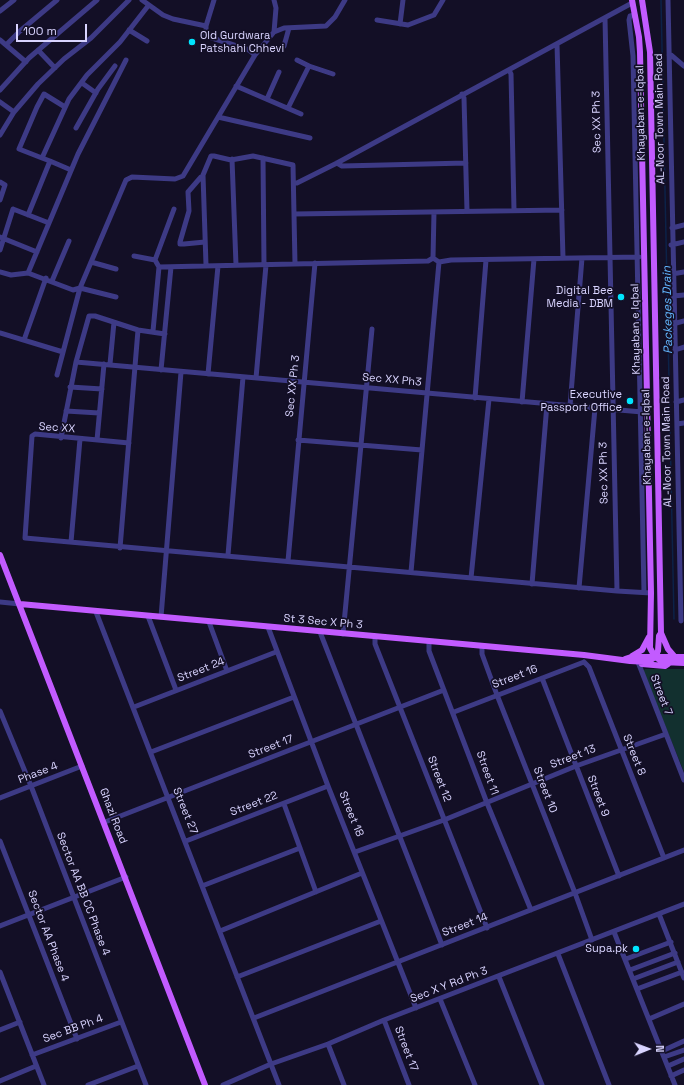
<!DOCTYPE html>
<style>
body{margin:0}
#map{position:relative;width:684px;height:1085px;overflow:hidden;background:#130f26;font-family:"Space Grotesk",sans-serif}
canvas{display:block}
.north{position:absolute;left:628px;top:1029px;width:40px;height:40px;-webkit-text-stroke:3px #130f26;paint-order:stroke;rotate:89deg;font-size:11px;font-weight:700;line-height:16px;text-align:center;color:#d9d4ff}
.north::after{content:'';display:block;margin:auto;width:14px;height:18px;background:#d9d4ff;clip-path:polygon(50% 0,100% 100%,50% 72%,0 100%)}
.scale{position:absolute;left:16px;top:24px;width:71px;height:18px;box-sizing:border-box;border:2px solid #d9d4ff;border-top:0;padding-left:5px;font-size:12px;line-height:14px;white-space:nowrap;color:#d9d4ff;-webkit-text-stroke:3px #130f26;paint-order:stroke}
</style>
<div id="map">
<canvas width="684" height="1085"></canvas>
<div class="north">N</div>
<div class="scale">100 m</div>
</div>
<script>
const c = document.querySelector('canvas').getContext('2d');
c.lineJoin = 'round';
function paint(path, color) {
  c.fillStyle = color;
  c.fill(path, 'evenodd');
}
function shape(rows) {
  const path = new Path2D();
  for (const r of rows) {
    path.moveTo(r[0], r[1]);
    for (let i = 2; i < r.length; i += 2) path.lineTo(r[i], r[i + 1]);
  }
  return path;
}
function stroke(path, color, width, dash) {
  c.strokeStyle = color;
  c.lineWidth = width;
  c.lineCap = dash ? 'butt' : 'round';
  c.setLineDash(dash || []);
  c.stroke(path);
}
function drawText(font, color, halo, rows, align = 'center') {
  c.font = font + ' "Space Grotesk",sans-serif';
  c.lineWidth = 3.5;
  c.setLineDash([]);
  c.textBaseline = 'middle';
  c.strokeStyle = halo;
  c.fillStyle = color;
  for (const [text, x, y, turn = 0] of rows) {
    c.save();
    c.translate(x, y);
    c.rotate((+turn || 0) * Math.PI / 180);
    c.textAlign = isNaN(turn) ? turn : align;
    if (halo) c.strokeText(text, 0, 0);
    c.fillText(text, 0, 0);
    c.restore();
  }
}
paint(shape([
 [645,669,684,669,684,772,643,671]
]), '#12302f');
stroke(shape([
 [661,0,674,619]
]), '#0c2248', 1.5);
stroke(shape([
 [142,0,163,15,173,19,206,26,206,36,249,50,255,55],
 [668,0,681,621],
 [0,11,14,0],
 [635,15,630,16,629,20,633,56,644,592],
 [605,18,617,591],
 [377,20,408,25,434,15,443,0],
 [400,24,403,0],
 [206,26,214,0],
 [129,30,147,41],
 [274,32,284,28,326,26,335,17,345,0],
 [0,40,26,62],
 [557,44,563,258],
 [6,45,20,31,57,0],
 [284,46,289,28],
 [38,50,55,68],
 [669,55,671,55,684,66],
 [297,60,309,66],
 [509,70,511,74,514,210],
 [82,83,96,93],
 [236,86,301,114],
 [0,90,29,58,97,0],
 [462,94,464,98,467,211],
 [267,99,279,72],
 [0,102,14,112,38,84,64,59,91,38,129,0],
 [288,108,309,66,333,74],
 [218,117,310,138],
 [76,128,98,89,115,66],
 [0,135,14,112],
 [42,158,19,149,37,107,44,94,65,107],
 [263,158,264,265],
 [232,159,236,265],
 [50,161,71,170],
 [337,163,342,166,466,163],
 [203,177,201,177,188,192,189,211,180,242,180,244,184,244,205,242],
 [0,182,5,185,0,200],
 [294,183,297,183,337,163,632,3],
 [294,214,562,210],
 [28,215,50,161,42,158,69,99,87,75,120,42,148,6],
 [672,228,684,225],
 [0,237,37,252],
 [671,245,684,242],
 [0,250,13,209,49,223],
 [134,256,155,260,159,267,153,331],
 [433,258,434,212],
 [155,260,174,209],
 [91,262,116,269],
 [206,265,203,175,211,156,214,156,231,160,253,156,293,165,295,264],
 [159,267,428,261,433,258,439,262,451,260,639,257],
 [0,272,11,275,28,273,73,290,80,288,116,297],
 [28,273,78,154,126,60],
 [672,274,684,272],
 [52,281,69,241],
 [673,296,684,295],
 [673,324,684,321],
 [0,333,63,352],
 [24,340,46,278],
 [675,350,684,347],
 [76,362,642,412],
 [110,364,114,322],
 [161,370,171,267],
 [208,374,218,266],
 [57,375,80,288,126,180,132,177,175,179,183,176,255,55,274,32,276,8,274,0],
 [256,378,266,265],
 [70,387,102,389],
 [475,398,486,260],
 [522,402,534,259],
 [676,402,684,400],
 [570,406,582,258],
 [66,411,99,413],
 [677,424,684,423],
 [61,438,76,362,89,316,95,316,138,330,165,334],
 [97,440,104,364],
 [298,440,422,450],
 [129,443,35,434,32,436,25,538,617,591,651,593],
 [71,542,80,439],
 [120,548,138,330],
 [228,555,243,377],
 [288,561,315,263],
 [411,572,439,262],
 [471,578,489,399],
 [532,584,547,404],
 [579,588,595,408],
 [0,602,20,604],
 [96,612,279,1085],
 [148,616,176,690],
 [161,617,181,372],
 [209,622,227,671],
 [268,627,328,786,416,1008],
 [320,632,442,945],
 [343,634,372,329],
 [375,636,375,644,487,928],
 [429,641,429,651,487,803,531,910],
 [482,646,482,654,497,695,575,893,592,940],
 [584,662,589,667,664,858],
 [638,662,684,780],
 [542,678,619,876],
 [134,707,276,652],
 [0,711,31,786,146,1085],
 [454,712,584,662],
 [151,752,294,697],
 [0,798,82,766],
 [284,804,316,892],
 [105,822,444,690],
 [0,841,77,1039],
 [186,841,328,786],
 [355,852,444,820,576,766,666,734],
 [202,886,300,848],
 [659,914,684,978],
 [0,926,126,877],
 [220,931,362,873],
 [614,932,675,1085],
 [558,954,609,1085],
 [626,959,671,942],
 [630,970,675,953],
 [0,972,44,1085],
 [237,977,381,921],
 [499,977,542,1085],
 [633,979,678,962],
 [637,989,682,972],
 [440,999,475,1085],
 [254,1018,684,850],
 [649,1019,684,1004],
 [384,1020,409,1085],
 [0,1030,20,1022],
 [328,1044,344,1085],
 [662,1051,684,1041],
 [32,1055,121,1022],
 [664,1057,684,1050],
 [668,1066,684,1059],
 [671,1076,684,1070],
 [0,1081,36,1066],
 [88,1085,138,1066],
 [223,1085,271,1064,328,1044,384,1020,684,904]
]), '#3d3a85', 5);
stroke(shape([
 [632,0,639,37,640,52,651,593,650,648,655,657,663,662,684,663],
 [0,555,205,1085],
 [20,604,584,655,630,661,648,662,655,657,658,651,659,636,661,633,650,52,642,0],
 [661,633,668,649,674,656],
 [632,656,642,650,649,637],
 [625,659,631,657,684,657],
 [642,664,665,666,668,664]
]), '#c25bff', 6);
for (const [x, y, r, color] of [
 [192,42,4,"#00e5ff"],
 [621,297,4,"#00e5ff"],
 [630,401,4,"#00e5ff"],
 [636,949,4,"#00e5ff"]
]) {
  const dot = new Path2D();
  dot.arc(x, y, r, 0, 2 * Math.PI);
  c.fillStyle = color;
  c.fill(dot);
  stroke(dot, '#130f26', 1.5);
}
drawText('11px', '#d9d4ff', '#130f26', [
 ["Old Gurdwara",200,36,"left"],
 ["Patshahi Chhevi",200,49,"left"],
 ["Digital Bee",613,291],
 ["Media - DBM",613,304],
 ["Executive",622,395],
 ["Passport Office",622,408],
 ["Supa.pk",628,949]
], 'right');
drawText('11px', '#d9d4ff', '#130f26', [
 ["Khayaban-e-Iqbal",641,113,-91],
 ["AL-Noor Town Main Road",660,119,-91],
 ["Sec XX Ph 3",597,122,-91],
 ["Khayaban e Iqbal",636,329,-91],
 ["Sec XX Ph3",392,380,5],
 ["Sec XX Ph 3",293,386,-84],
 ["Sec XX",57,428,4],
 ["Khayaban-e-Iqbal",647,437,-91],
 ["AL-Noor Town Main Road",667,442,-91],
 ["Sec XX Ph 3",604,473,-91],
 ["St 3 Sec X Ph 3",323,622,5],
 ["Street 24",201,670,-21],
 ["Street 16",515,677,-21],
 ["Street 7",661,695,69],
 ["Street 17",271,747,-21],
 ["Street 8",634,755,68],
 ["Street 13",573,757,-21],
 ["Phase 4",38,773,-21],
 ["Street 11",487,773,70],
 ["Street 12",439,779,69],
 ["Street 10",545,790,69],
 ["Street 9",598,796,69],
 ["Street 22",254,804,-21],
 ["Street 27",185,811,68],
 ["Street 18",351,814,68],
 ["Ghazi Road",113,816,69],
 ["Sector AA BB CC Phase 4",83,894,69],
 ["Street 14",465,925,-21],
 ["Sector AA Phase 4",48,936,69],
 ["Sec X Y Rd Ph 3",449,985,-21],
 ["Sec BB Ph 4",73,1029,-20],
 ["Street 17",406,1049,69]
]);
drawText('italic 12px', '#62b6ff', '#130f26', [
 ["Packeges Drain",668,310,-91]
]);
</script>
